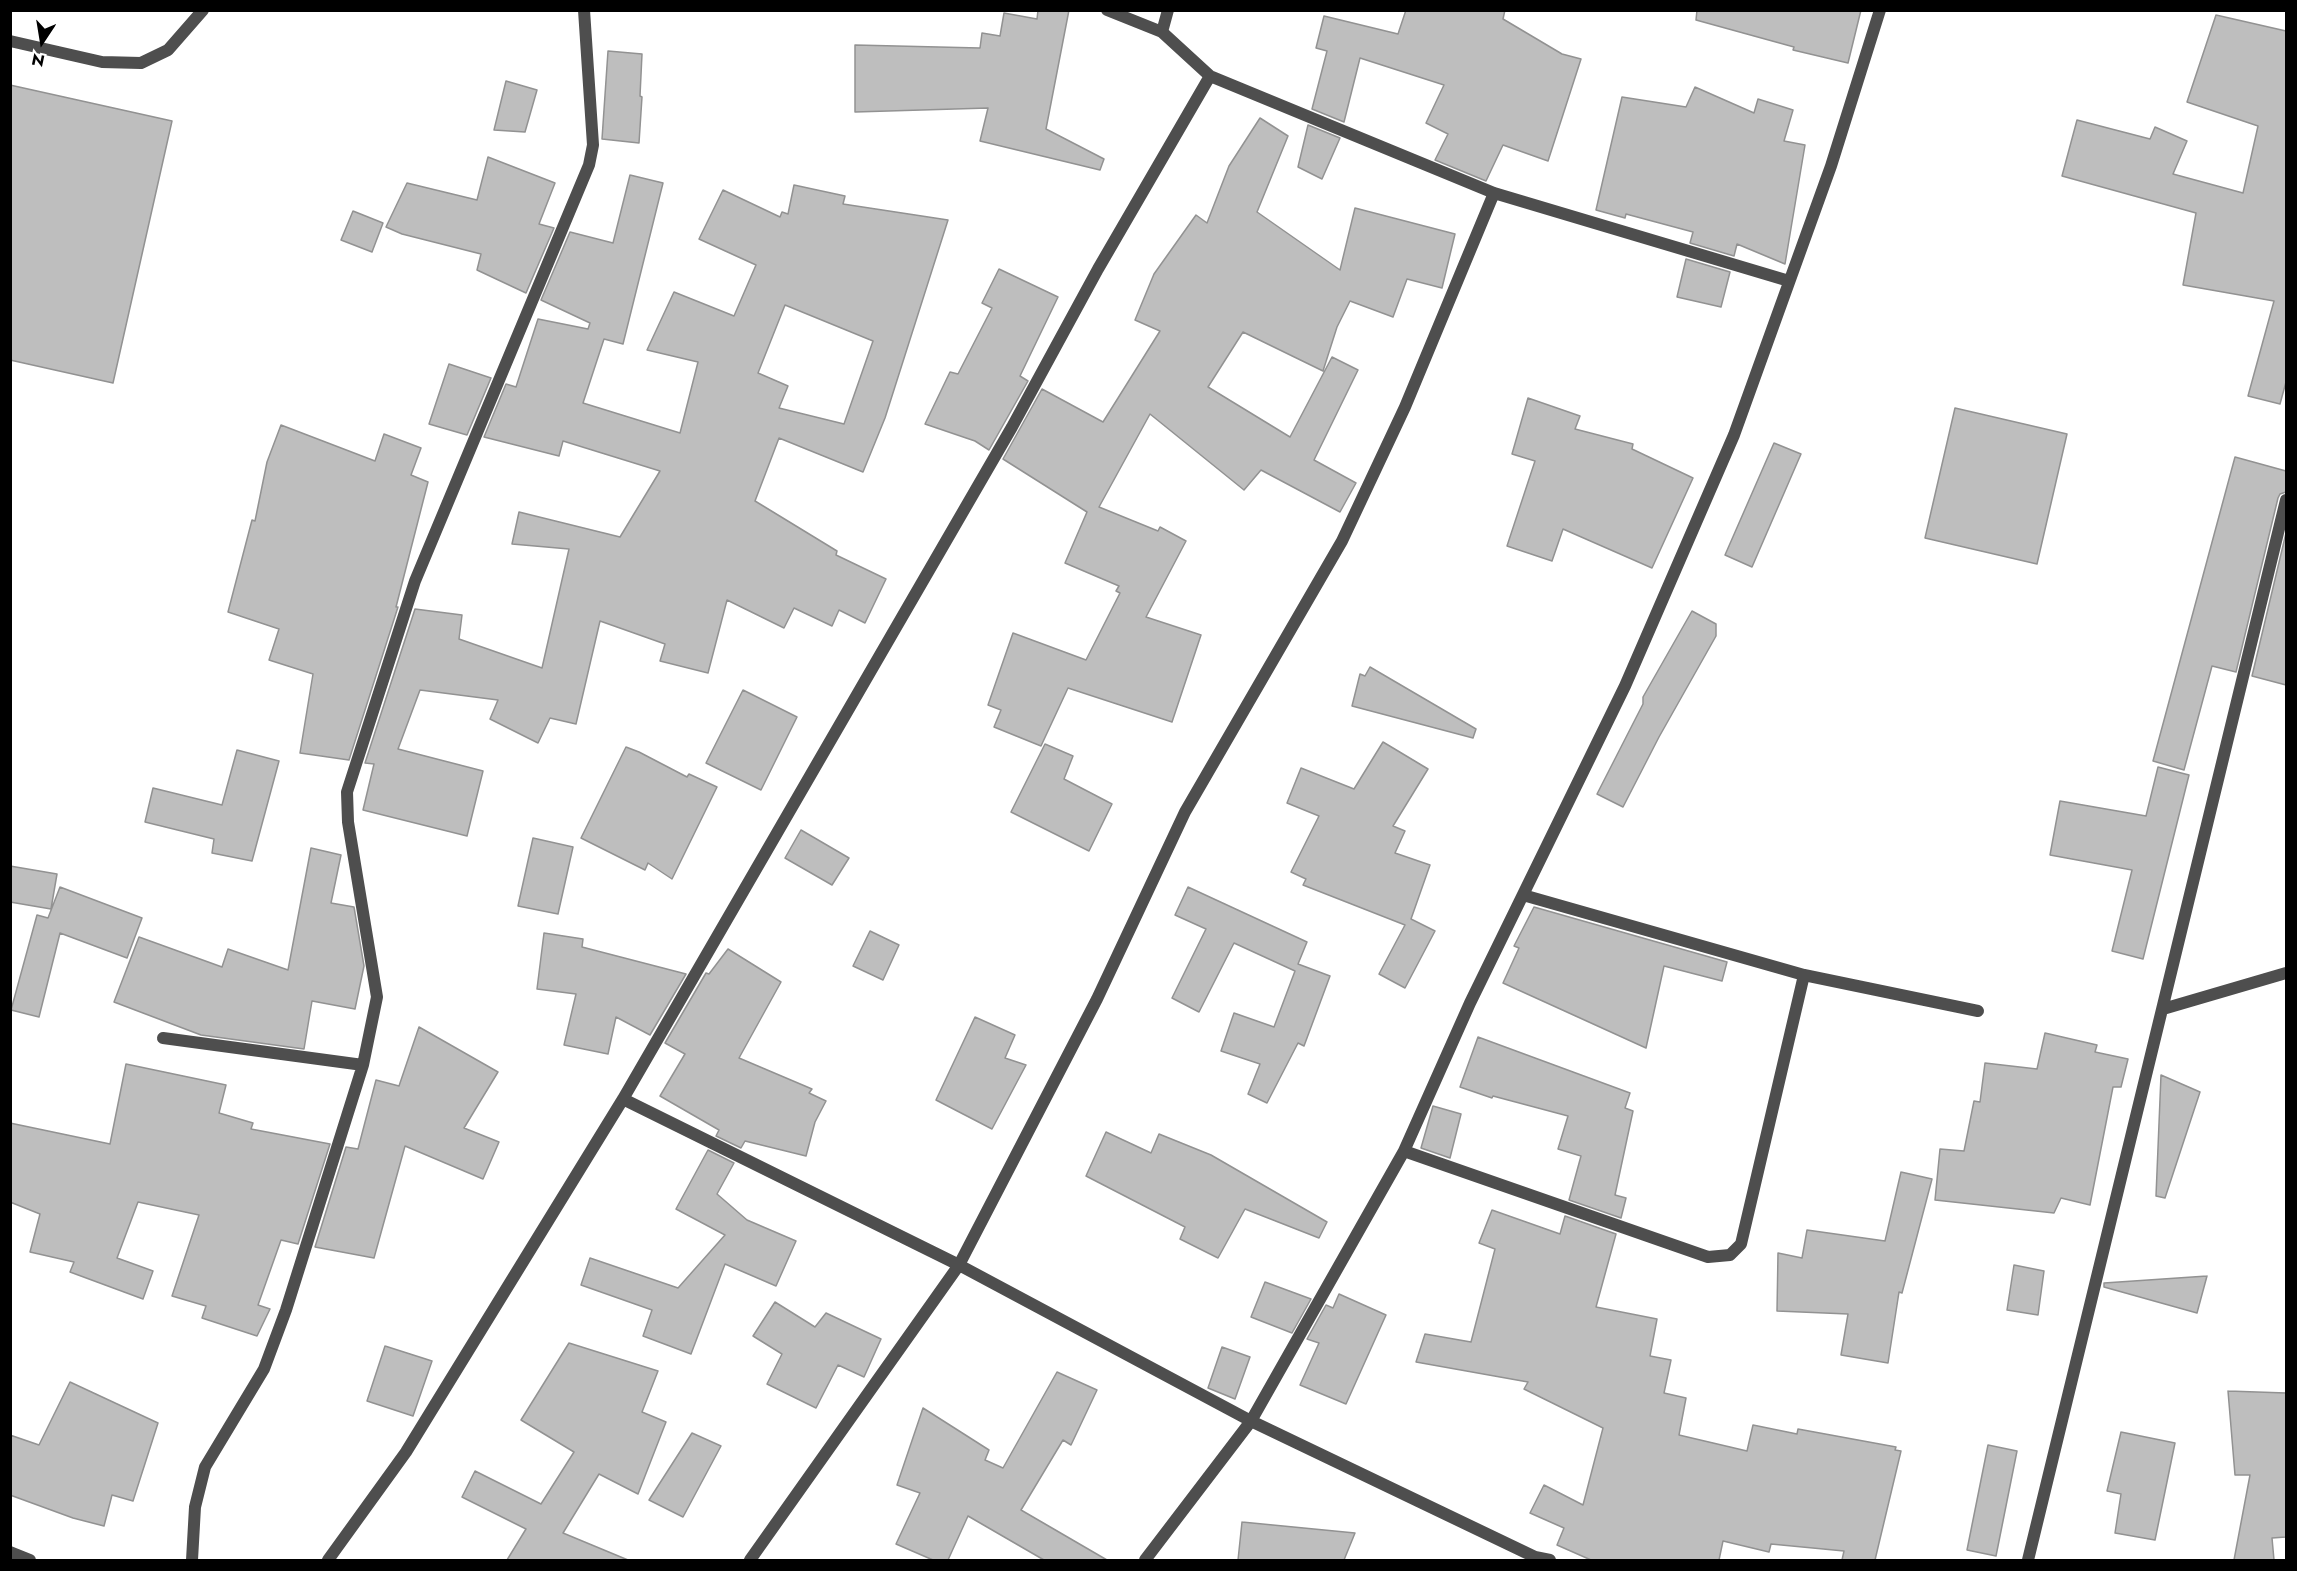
<!DOCTYPE html>
<style>
body{margin:0}
#map{position:relative;width:2297px;height:1571px;overflow:hidden;background:#fff;font-family:Jost,sans-serif}
canvas{display:block}
.frame{position:absolute;inset:0;border:12px solid #000;pointer-events:none}
.north{position:absolute;left:12px;top:12px;width:60px;height:60px;-webkit-text-stroke:4px #fff;paint-order:stroke;rotate:192deg;font-size:16px;font-weight:700;line-height:24px;text-align:center;color:#000}
.north::after{content:'';display:block;margin:auto;width:21px;height:27px;background:#000;clip-path:polygon(50% 0,100% 100%,50% 72%,0 100%)}
</style>
<div id="map">
<canvas width="2297" height="1571"></canvas>
<div class="frame"></div>
<div class="north">N</div>
</div>
<script>
const c = document.querySelector('canvas').getContext('2d');
c.lineJoin = 'round';
function paint(path, color) {
  c.fillStyle = color;
  c.fill(path, 'evenodd');
}
function shape(rows) {
  const path = new Path2D();
  for (const r of rows) {
    path.moveTo(r[0], r[1]);
    for (let i = 2; i < r.length; i += 2) path.lineTo(r[i], r[i + 1]);
  }
  return path;
}
function stroke(path, color, width, dash) {
  c.strokeStyle = color;
  c.lineWidth = width;
  c.lineCap = dash ? 'butt' : 'round';
  c.setLineDash(dash || []);
  c.stroke(path);
}
const building = shape([
 [1038,10,1069,10,1046,129,1104,159,1100,170,980,141,988,108,855,112,855,45,980,48,982,33,1000,36,1004,13,1037,19,1038,10],
 [1406,10,1505,10,1503,19,1562,54,1581,59,1548,161,1503,145,1486,181,1435,160,1448,134,1426,123,1444,85,1360,58,1344,122,1312,109,1327,51,1316,48,1324,16,1398,34,1406,10],
 [1697,10,1861,10,1848,63,1793,50,1794,47,1696,20,1697,10],
 [2216,15,2286,31,2286,382,2280,404,2248,396,2274,301,2183,285,2196,213,2062,176,2077,120,2150,139,2155,127,2187,141,2173,174,2243,193,2258,126,2187,102,2216,15],
 [608,51,642,54,640,96,642,97,639,143,602,139,608,51],
 [506,81,537,90,525,132,494,130,506,81],
 [10,85,172,121,113,383,10,360,10,85],
 [1695,87,1754,113,1758,99,1793,110,1784,141,1805,145,1785,264,1737,244,1734,256,1690,243,1693,232,1626,214,1625,218,1596,210,1622,97,1686,107,1695,87],
 [1260,118,1288,136,1257,212,1340,270,1355,208,1455,234,1442,288,1407,279,1393,317,1350,301,1337,327,1323,371,1243,332,1208,387,1290,437,1332,357,1358,370,1314,460,1356,483,1340,512,1261,470,1244,490,1150,414,1099,507,1158,531,1160,527,1186,541,1146,617,1201,635,1172,722,1068,688,1041,746,994,727,1001,710,988,705,1013,633,1086,660,1120,593,1116,591,1119,586,1065,563,1087,512,1003,459,1042,389,1103,422,1160,331,1135,320,1154,274,1196,215,1207,223,1229,166,1260,118],
 [1308,125,1340,138,1322,179,1298,167,1308,125],
 [488,157,555,183,539,224,554,228,526,293,477,270,481,254,402,234,386,227,407,183,477,200,488,157],
 [630,175,663,183,623,344,604,339,583,403,680,433,698,362,647,350,674,292,734,316,756,265,699,239,723,190,780,217,782,212,788,214,794,185,845,196,843,204,948,220,885,418,863,472,779,438,755,501,837,551,836,555,886,579,865,623,839,610,832,626,794,608,784,628,727,600,708,673,660,661,665,644,600,621,576,724,550,718,538,743,490,719,498,700,420,690,398,749,483,771,467,836,363,810,374,764,365,763,415,609,462,615,459,639,542,668,569,549,512,544,519,512,620,537,660,471,563,441,559,456,484,437,506,384,516,387,538,319,588,329,590,323,541,300,570,232,613,243,630,175],
 [785,305,873,341,844,424,779,408,788,386,758,373,785,305],
 [353,211,383,223,372,252,341,240,353,211],
 [1686,259,1730,272,1721,307,1677,297,1686,259],
 [999,269,1058,297,1020,376,1028,381,989,450,975,441,925,424,950,372,958,374,992,308,982,303,999,269],
 [449,364,491,378,467,435,429,424,449,364],
 [1528,398,1580,416,1575,429,1633,444,1632,449,1693,478,1652,568,1563,529,1552,561,1507,546,1535,461,1512,454,1528,398],
 [1955,408,2067,434,2037,564,1925,538,1955,408],
 [281,425,375,461,384,434,421,448,411,475,428,482,396,607,398,607,349,760,300,753,313,674,269,660,279,629,228,612,252,520,255,521,267,462,281,425],
 [1774,443,1801,454,1752,567,1725,555,1774,443],
 [2235,457,2286,471,2286,492,2280,494,2278,498,2236,672,2212,666,2184,770,2153,761,2235,457],
 [2286,533,2286,685,2252,676,2286,533],
 [1692,611,1716,624,1716,636,1659,737,1623,807,1597,794,1643,704,1643,697,1692,611],
 [1370,667,1476,729,1473,738,1352,706,1360,674,1365,676,1370,667],
 [743,690,797,717,761,790,706,763,743,690],
 [1383,742,1428,769,1393,826,1405,831,1395,853,1430,865,1411,919,1435,931,1405,988,1379,974,1405,925,1303,885,1306,879,1291,872,1319,816,1287,803,1301,768,1354,789,1383,742],
 [1045,744,1073,756,1064,779,1112,804,1089,851,1011,812,1045,744],
 [626,747,639,752,687,777,689,774,717,787,672,879,648,863,645,870,581,838,626,747],
 [237,750,279,761,252,861,212,853,214,839,145,822,153,788,222,805,237,750],
 [2158,767,2189,775,2143,959,2112,951,2132,870,2050,855,2060,801,2146,816,2158,767],
 [801,830,849,858,832,885,785,858,801,830],
 [533,838,573,847,558,914,518,906,533,838],
 [311,848,341,855,331,903,354,907,364,966,355,1009,312,1001,304,1049,201,1035,114,1002,139,937,222,967,228,949,288,970,311,848],
 [10,866,57,874,51,909,10,902,10,866],
 [60,887,142,918,127,958,60,933,39,1017,11,1010,37,915,48,918,60,887],
 [1188,887,1307,942,1298,964,1330,976,1304,1046,1298,1043,1267,1103,1248,1094,1260,1064,1221,1051,1234,1013,1274,1027,1295,971,1234,943,1199,1012,1172,998,1206,929,1175,915,1188,887],
 [1534,907,1727,962,1722,981,1664,966,1646,1048,1503,983,1519,948,1514,946,1534,907],
 [870,931,899,945,883,980,853,966,870,931],
 [544,933,583,939,582,947,686,974,650,1035,616,1017,608,1054,564,1045,576,994,537,989,544,933],
 [728,949,781,982,739,1058,812,1089,809,1093,826,1101,815,1122,806,1156,745,1141,741,1148,716,1136,719,1130,660,1096,685,1054,665,1043,706,973,709,974,728,949],
 [975,1017,1015,1035,1005,1058,1026,1065,992,1129,936,1100,975,1017],
 [419,1027,498,1072,464,1128,499,1142,483,1179,405,1146,374,1258,315,1247,346,1147,358,1149,376,1080,399,1086,419,1027],
 [2045,1033,2097,1045,2095,1052,2128,1059,2121,1087,2113,1087,2090,1205,2061,1198,2054,1213,1935,1200,1940,1149,1964,1151,1974,1101,1980,1102,1985,1063,2037,1069,2045,1033],
 [1478,1037,1630,1093,1625,1108,1633,1111,1615,1195,1626,1198,1621,1218,1569,1200,1581,1156,1558,1149,1568,1116,1493,1096,1492,1098,1460,1087,1478,1037],
 [126,1064,226,1085,219,1113,253,1123,251,1129,330,1144,298,1244,281,1240,258,1305,270,1309,257,1336,202,1318,206,1306,172,1296,199,1215,138,1202,117,1258,153,1271,143,1299,70,1272,74,1262,30,1252,40,1214,10,1202,10,1123,110,1144,126,1064],
 [2161,1075,2200,1092,2165,1198,2156,1196,2161,1075],
 [1433,1106,1461,1114,1450,1158,1421,1148,1433,1106],
 [1106,1132,1151,1153,1159,1134,1211,1155,1327,1222,1319,1238,1245,1209,1218,1258,1180,1239,1185,1227,1086,1176,1106,1132],
 [708,1150,734,1163,717,1194,747,1220,796,1241,776,1286,725,1264,691,1354,643,1336,652,1310,581,1285,590,1258,678,1288,725,1235,676,1209,708,1150],
 [1901,1172,1932,1179,1902,1293,1899,1292,1888,1363,1841,1355,1848,1314,1777,1311,1778,1253,1802,1258,1807,1230,1885,1241,1901,1172],
 [1492,1210,1560,1234,1565,1216,1616,1234,1596,1307,1657,1319,1650,1356,1671,1360,1664,1393,1686,1398,1679,1435,1747,1451,1753,1425,1797,1434,1798,1429,1896,1447,1895,1450,1901,1451,1875,1560,1842,1560,1844,1551,1771,1544,1769,1552,1723,1541,1719,1560,1591,1560,1557,1545,1564,1528,1530,1513,1544,1485,1583,1505,1603,1428,1524,1389,1528,1382,1416,1362,1425,1334,1471,1342,1495,1249,1479,1243,1492,1210],
 [2014,1265,2044,1271,2038,1315,2007,1310,2014,1265],
 [2207,1276,2197,1313,2104,1287,2104,1283,2207,1276],
 [1265,1282,1311,1299,1292,1333,1251,1317,1265,1282],
 [1339,1294,1386,1315,1346,1404,1300,1385,1319,1343,1307,1339,1326,1305,1333,1308,1339,1294],
 [775,1302,815,1327,826,1313,881,1339,864,1377,838,1365,816,1408,767,1384,782,1354,753,1336,775,1302],
 [569,1343,658,1371,642,1412,666,1422,638,1494,599,1474,563,1533,628,1560,507,1560,526,1529,462,1497,475,1471,541,1504,574,1452,521,1420,569,1343],
 [385,1346,432,1361,413,1416,367,1401,385,1346],
 [1222,1347,1250,1357,1235,1399,1208,1388,1222,1347],
 [1057,1372,1097,1390,1071,1445,1063,1440,1021,1510,1107,1560,1044,1560,968,1516,948,1560,933,1560,896,1544,920,1493,897,1485,923,1408,989,1450,985,1460,1003,1468,1057,1372],
 [70,1382,158,1423,133,1501,112,1495,104,1526,73,1518,10,1495,10,1435,39,1445,70,1382],
 [2228,1391,2286,1393,2286,1537,2272,1538,2274,1560,2234,1560,2250,1475,2235,1475,2228,1391],
 [2121,1432,2175,1443,2155,1540,2115,1533,2121,1494,2107,1491,2121,1432],
 [692,1433,721,1446,683,1517,649,1500,692,1433],
 [1988,1445,2017,1451,1996,1556,1967,1550,1988,1445],
 [1242,1522,1355,1533,1344,1560,1238,1560,1242,1522]
]);
paint(building, '#bebebe');
stroke(building, '#929292', 1.5);
stroke(shape([
 [10,41,102,62,141,63,168,50,203,10]
]), '#4e4e4e', 12);
stroke(shape([
 [1107,10,1162,32,1210,76,1494,193,1789,281],
 [1162,32,1168,10],
 [1523,895,1804,975,1978,1011],
 [2163,1009,2286,973],
 [163,1038,363,1065],
 [623,1099,959,1265,1251,1421,1535,1557,1550,1560],
 [1404,1151,1708,1257,1730,1255,1741,1244,1804,975],
 [10,1552,30,1560],
 [192,1560,195,1507,205,1467,264,1369,286,1310,363,1065,377,997,348,822,347,792,415,581,589,165,593,145,584,10],
 [328,1560,406,1452,623,1099,1012,427,1098,269,1210,76],
 [750,1560,959,1265,1097,999,1185,812,1342,541,1405,407,1494,193],
 [1145,1560,1251,1421,1404,1151,1470,1003,1625,686,1734,435,1831,166,1880,10],
 [2028,1560,2286,500]
]), '#4e4e4e', 12);
</script>
